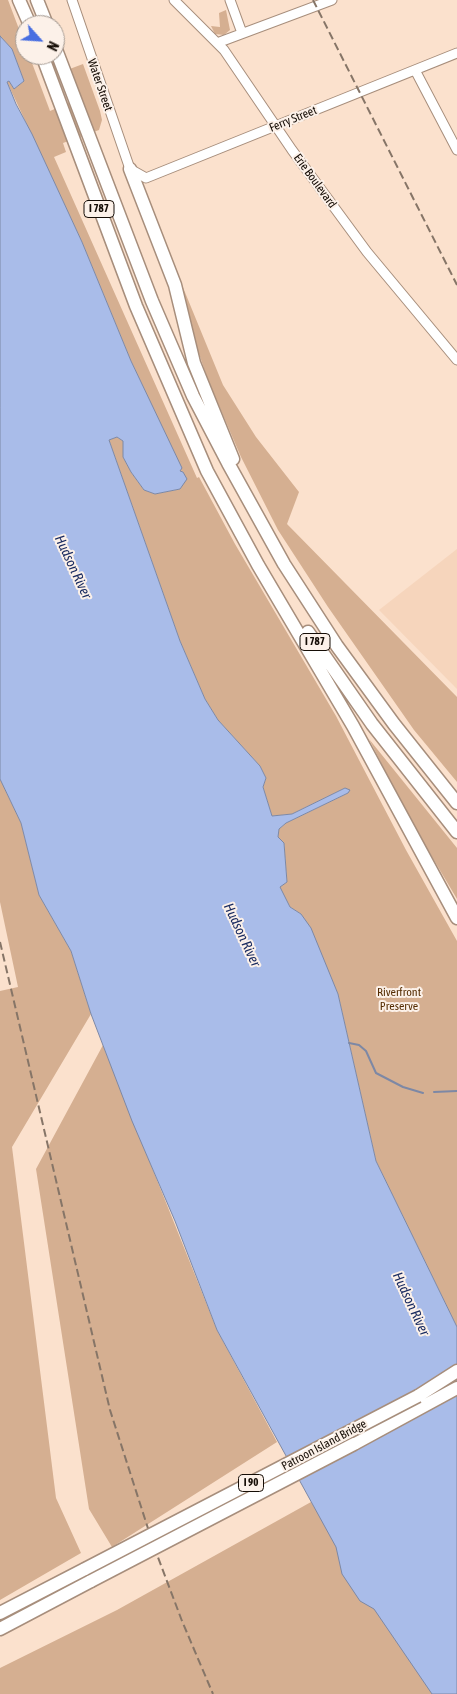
<!DOCTYPE html>
<style>
body{margin:0}
#map{position:relative;width:457px;height:1694px;overflow:hidden;background:#fbe1cd;font-family:"Asap Condensed",sans-serif}
canvas{display:block}
.north{position:absolute;left:15px;top:15px;width:50px;height:50px;box-sizing:border-box;background:#fcf1e9;border:1px solid #a0968e;border-radius:50%;rotate:116deg;font-size:14px;font-weight:700;line-height:20px;text-align:center;color:#150d06}
.north::after{content:'';display:block;margin:auto;width:18px;height:22px;background:#486ee1;clip-path:polygon(50% 0,100% 100%,50% 72%,0 100%)}
</style>
<div id="map">
<canvas width="457" height="1694"></canvas>
<div class="north">N</div>
</div>
<script>
const c = document.querySelector('canvas').getContext('2d');
c.lineJoin = 'round';
function paint(path, color) {
  c.fillStyle = color;
  c.fill(path, 'evenodd');
}
function shape(rows) {
  const path = new Path2D();
  for (const r of rows) {
    path.moveTo(r[0], r[1]);
    for (let i = 2; i < r.length; i += 2) path.lineTo(r[i], r[i + 1]);
  }
  return path;
}
function stroke(path, color, width, dash) {
  c.strokeStyle = color;
  c.lineWidth = width;
  c.lineCap = dash ? 'butt' : 'round';
  c.setLineDash(dash || []);
  c.stroke(path);
}
function drawText(font, color, halo, rows, align = 'center') {
  c.font = font + ' "Asap Condensed",sans-serif';
  c.lineWidth = 4;
  c.setLineDash([]);
  c.textBaseline = 'middle';
  c.strokeStyle = halo;
  c.fillStyle = color;
  for (const [text, x, y, turn = 0] of rows) {
    c.save();
    c.translate(x, y);
    c.rotate((+turn || 0) * Math.PI / 180);
    c.textAlign = isNaN(turn) ? turn : align;
    if (halo) c.strokeText(text, 0, 0);
    c.fillText(text, 0, 0);
    c.restore();
  }
}
paint(shape([
 [457,549,457,689,379,610]
]), '#f6d5bc');
paint(shape([
 [0,0,8,0,25,45,25,55,29,55,50,111,78,99,67,70,83,64,100,111,102,120,99,130,63,143,66,152,54,157,197,478,199,477,235,544,336,716,406,850,457,941,457,1327,376,1161,338,994,301,914,290,907,279,887,287,882,284,843,278,837,279,829,286,823,348,793,345,788,292,814,272,816,263,787,266,778,260,766,218,720,205,699,180,641,109,440,117,437,123,441,123,457,131,472,144,490,155,494,180,489,184,481,183,472,180,470,181,468,131,361,82,242,7,82,9,81,14,89,24,81,12,49,0,36],
 [226,10,230,30,224,35,215,34,211,26,220,27,219,13],
 [143,190,223,385,256,437,299,492,287,524,457,697,457,782,414,730,328,607,278,530,241,457,208,380],
 [369,739,457,848,457,899,409,818],
 [0,779,21,823,39,895,71,951,91,1014,12,1147,56,1498,81,1553,0,1600,0,991,18,987,0,902],
 [103,1045,217,1330,277,1442,112,1547,89,1509,36,1169],
 [311,1502,437,1694,0,1694,0,1668,117,1610]
]), '#d5af91');
const water = shape([
 [0,36,12,49,24,81,14,89,9,81,7,82,16,104,32,134,82,242,131,361,182,468,180,471,183,472,187,479,180,489,155,494,144,490,131,472,123,457,123,441,117,437,109,440,180,641,205,699,218,720,260,766,266,778,263,787,272,816,292,814,345,788,350,790,348,793,286,823,279,829,278,837,284,843,287,882,280,887,290,907,301,914,311,928,338,994,376,1161,457,1327,457,1694,432,1694,374,1609,360,1601,342,1574,336,1547,217,1330,175,1221,132,1121,91,1014,71,951,39,895,21,823,0,779,0,36]
]);
paint(water, '#a9bce9');
stroke(water, '#7d88a5', 1);
stroke(shape([
 [349,1043,359,1045,366,1051,376,1073,403,1087,423,1093],
 [434,1092,457,1091]
]), '#7d88a5', 2);
const minor = shape([
 [72,0,130,169,146,178,457,53],
 [174,0,224,50,292,150,367,252,457,360],
 [230,0,242,33],
 [217,43,332,0],
 [415,70,457,150]
]);
const highway = shape([
 [19,0,30,25],
 [37,0,47,25],
 [55,47,152,301,193,396,228,463,284,564,337,646,394,724,457,803],
 [42,55,136,306,207,471,258,565,353,726,457,918],
 [130,169,175,285,194,363,233,459],
 [308,632,372,724,457,832],
 [418,1396,457,1371],
 [354,1444,457,1388],
 [0,1613,85,1569],
 [0,1629,91,1581]
]);
stroke(minor, '#a78e7c', 11);
stroke(highway, '#a78e7c', 15);
stroke(minor, '#fff', 9);
stroke(highway, '#fff', 12);
stroke(shape([
 [313,0,457,285],
 [0,942,110,1410,153,1544,182,1621,213,1694]
]), '#867567', 2, [8, 4]);
const highwayBridge = shape([
 [85,1569,418,1396],
 [91,1581,354,1444]
]);
stroke(highwayBridge, '#a78e7c', 15, []);
stroke(highwayBridge, '#fff', 12);
for (const [x, y, w] of [
 [99,209,30],
 [315,642,30],
 [251,1483,25]
]) {
  const box = new Path2D();
  box.roundRect(x - w / 2, y - 8.5, w, 17, 4);
  c.fillStyle = '#fcf1e9';
  c.fill(box);
  stroke(box, '#150d06', 1);
}
drawText('bold 11px', '#150d06', null, [
 ["I 787",99,209],
 ["I 787",315,642],
 ["I 90",251,1483]
]);
drawText('12px', '#150d06', '#fcf1e9', [
 ["Water Street",100,85,71],
 ["Ferry Street",293,119,-22],
 ["Erie Boulevard",315,181,54],
 ["Patroon Island Bridge",324,1445,-28]
]);
drawText('12px', '#552d03', '#fcf1e9', [
 ["Riverfront",399,992],
 ["Preserve",399,1006]
]);
drawText('italic 14px', '#1b2c61', '#fcf1e9', [
 ["Hudson River",73,567,65],
 ["Hudson River",242,935,65],
 ["Hudson River",411,1304,65]
]);
</script>
